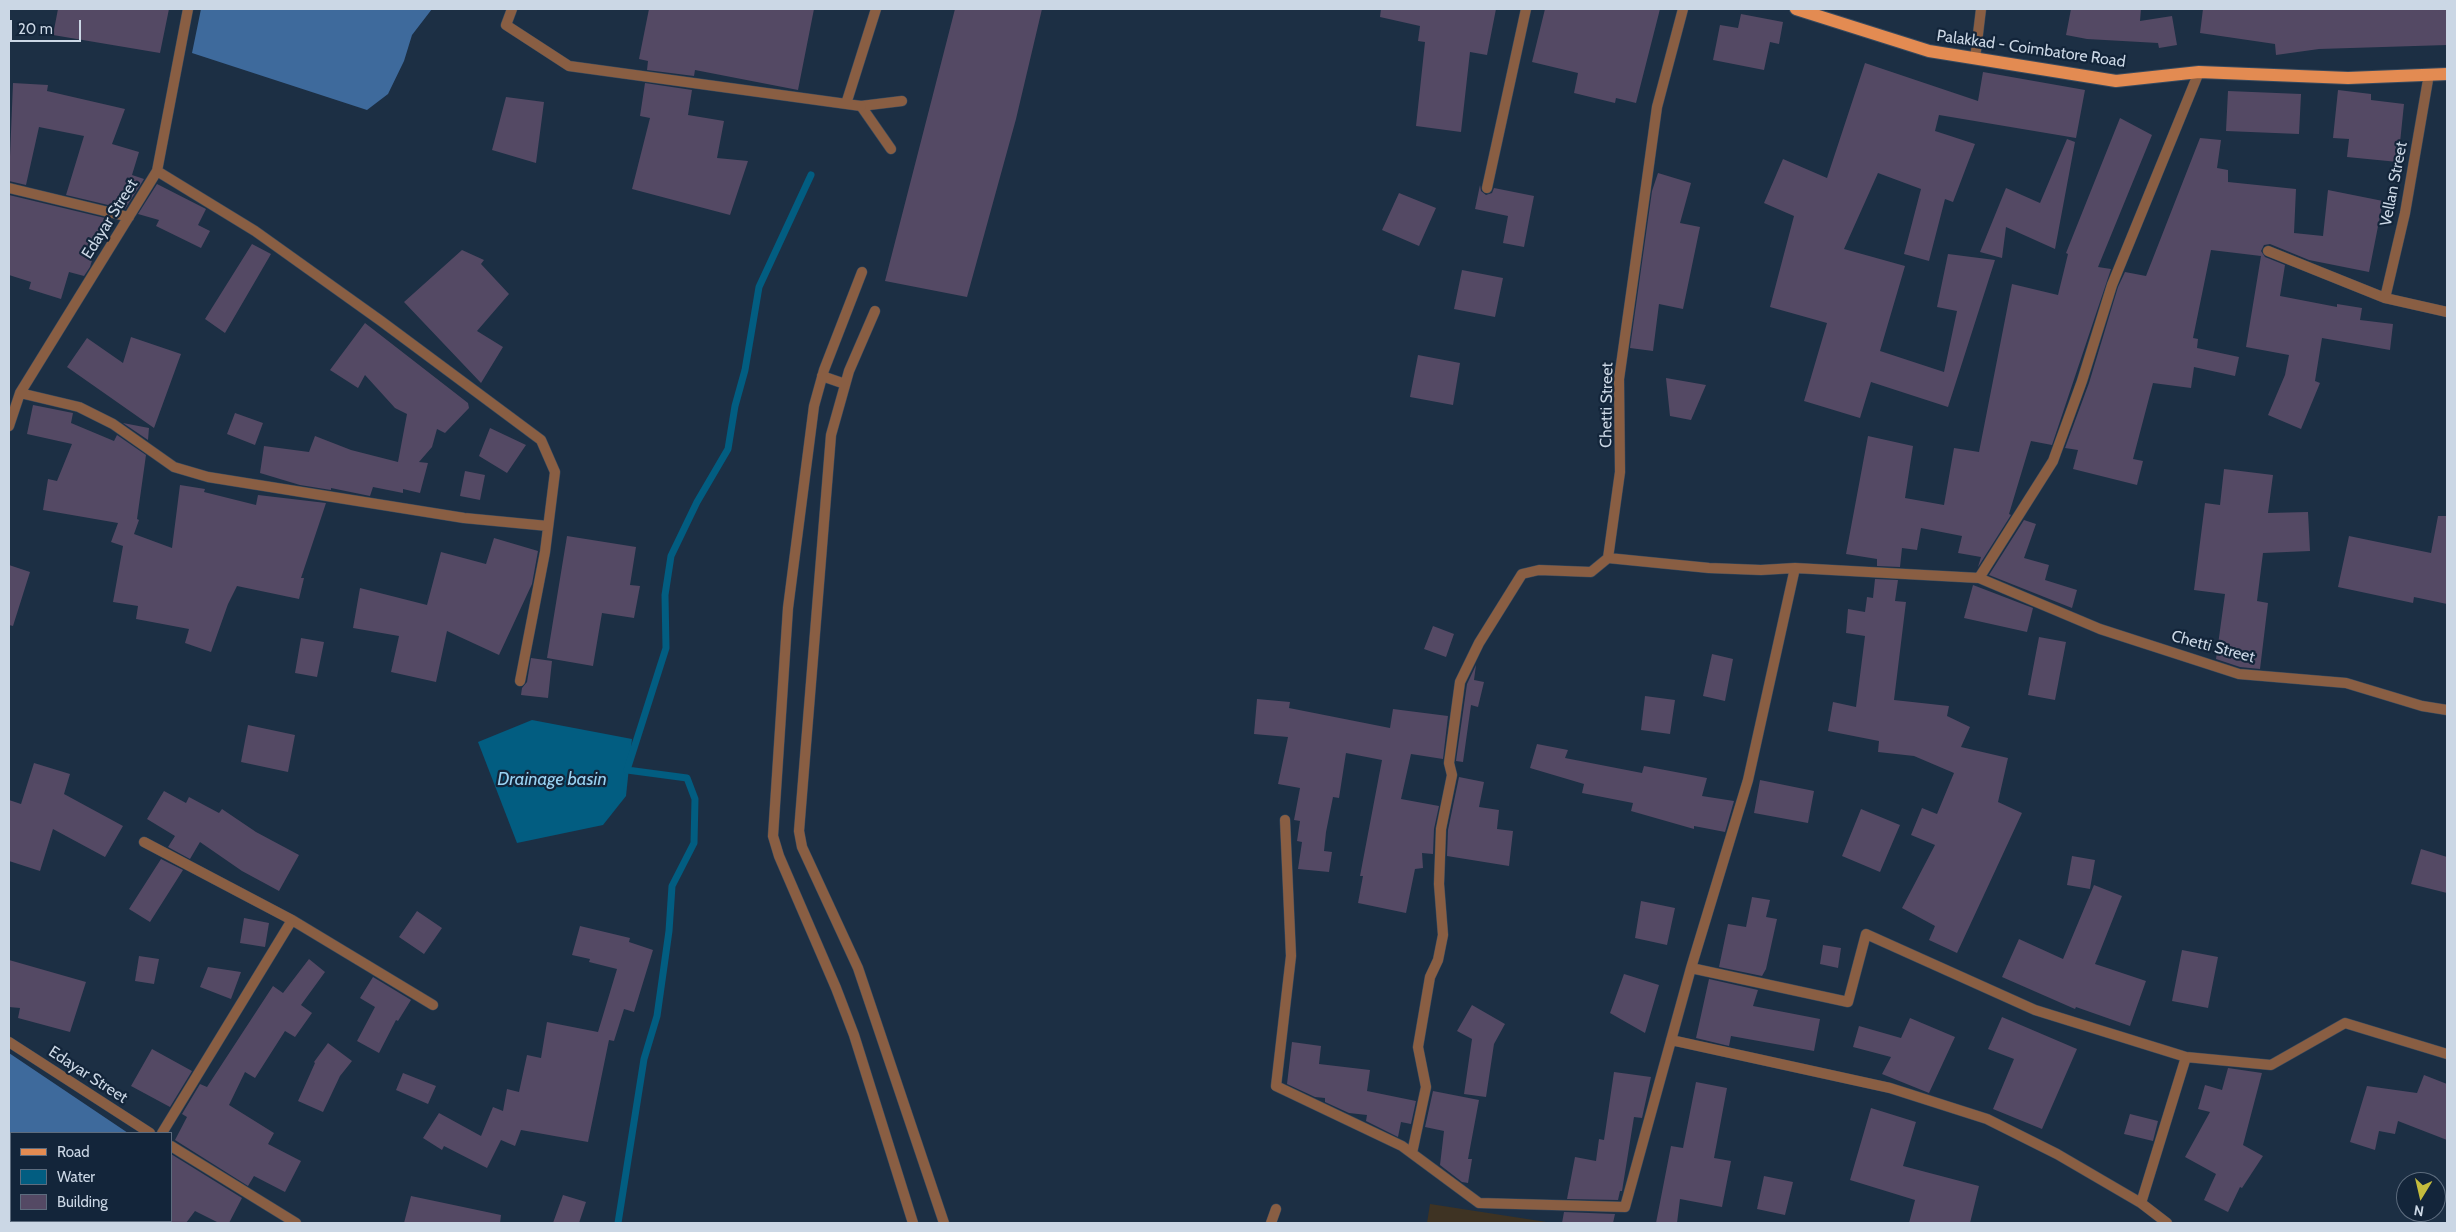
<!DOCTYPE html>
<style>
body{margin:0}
#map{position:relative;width:2456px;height:1232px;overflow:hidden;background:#1c2f44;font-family:Cabin,sans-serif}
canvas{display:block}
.frame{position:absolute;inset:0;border:10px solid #cbd7e5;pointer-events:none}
.legend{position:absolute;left:10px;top:1132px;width:162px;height:90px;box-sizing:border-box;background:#13253a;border:1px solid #5d6c7e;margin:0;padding:6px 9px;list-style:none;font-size:15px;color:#cbd7e5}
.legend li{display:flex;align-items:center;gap:10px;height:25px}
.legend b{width:25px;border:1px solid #5d6c7e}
.north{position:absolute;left:2396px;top:1172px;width:50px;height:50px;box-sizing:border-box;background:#13253a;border:1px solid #5d6c7e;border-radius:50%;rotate:189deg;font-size:14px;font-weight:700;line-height:20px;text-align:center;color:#cbd7e5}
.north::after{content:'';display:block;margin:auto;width:18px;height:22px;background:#c5bc3d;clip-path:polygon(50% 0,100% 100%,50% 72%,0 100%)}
.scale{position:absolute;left:10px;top:20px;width:71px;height:22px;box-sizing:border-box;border:2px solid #cbd7e5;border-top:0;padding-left:6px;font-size:15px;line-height:18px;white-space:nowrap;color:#cbd7e5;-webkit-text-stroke:4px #13253a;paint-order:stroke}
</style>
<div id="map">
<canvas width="2456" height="1232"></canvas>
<div class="frame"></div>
<ul class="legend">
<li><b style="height:6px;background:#e38b52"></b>Road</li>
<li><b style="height:14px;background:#025d81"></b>Water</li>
<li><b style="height:14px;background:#544964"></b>Building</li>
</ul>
<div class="north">N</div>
<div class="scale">20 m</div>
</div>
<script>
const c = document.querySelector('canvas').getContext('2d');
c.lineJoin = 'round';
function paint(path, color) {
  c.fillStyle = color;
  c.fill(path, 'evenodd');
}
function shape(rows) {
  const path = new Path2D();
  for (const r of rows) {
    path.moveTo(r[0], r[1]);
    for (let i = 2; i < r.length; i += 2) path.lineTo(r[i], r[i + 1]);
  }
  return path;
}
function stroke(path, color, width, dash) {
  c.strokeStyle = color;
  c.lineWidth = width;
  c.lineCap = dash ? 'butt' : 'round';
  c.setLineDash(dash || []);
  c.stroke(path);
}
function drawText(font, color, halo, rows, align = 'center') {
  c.font = font + ' Cabin,sans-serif';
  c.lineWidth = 4.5;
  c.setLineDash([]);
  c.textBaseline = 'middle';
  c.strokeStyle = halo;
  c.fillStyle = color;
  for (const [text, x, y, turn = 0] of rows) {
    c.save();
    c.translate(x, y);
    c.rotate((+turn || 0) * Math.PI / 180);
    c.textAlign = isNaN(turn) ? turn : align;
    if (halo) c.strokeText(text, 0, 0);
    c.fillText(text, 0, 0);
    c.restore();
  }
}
paint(shape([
 [1430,1204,1553,1223,1427,1223]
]), '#3e3323');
paint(shape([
 [201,9,432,9,412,35,404,61,388,94,367,110,192,53],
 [9,1053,128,1133,11,1133,11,1153,9,1151],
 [11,1161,11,1221,79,1221,77,1223,9,1223,9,1164]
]), '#3e6a9c');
paint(shape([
 [532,720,632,739,626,796,603,825,517,843,478,742]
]), '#025d81');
stroke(shape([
 [618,1223,644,1059,657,1016,669,931,672,886,694,843,695,799,687,778,627,770,666,648,665,595,671,556,697,502,728,449,735,406,745,370,759,287,811,175]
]), '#025d81', 7);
paint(shape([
 [58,9,169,9,160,53,53,35],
 [649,9,814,9,798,90,695,70,694,76,647,70,648,61,639,59],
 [955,9,1042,9,1016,119,967,297,885,281],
 [1381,9,1496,9,1487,55,1470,52,1461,132,1416,126,1425,42,1418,41,1420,26,1380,17],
 [1545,9,1660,9,1636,103,1616,98,1615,103,1574,93,1578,73,1532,62],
 [2071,9,2141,9,2140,21,2172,16,2177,45,2159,48,2158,43,2087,39,2066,35],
 [2203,9,2447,9,2447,45,2319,49,2276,55,2275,44,2200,33],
 [1741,14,1783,22,1779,44,1770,42,1764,70,1713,60,1720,25,1738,28],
 [1865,63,1978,101,1983,72,2085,90,2076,138,1939,115,1935,131,1975,144,1953,202,1945,199,1929,261,1904,254,1921,189,1878,173,1844,249,1905,266,1880,351,1944,372,1957,311,1937,307,1948,254,1995,260,1948,407,1871,382,1860,418,1804,401,1827,323,1770,307,1794,216,1764,203,1783,159,1827,178],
 [13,83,48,85,47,91,125,109,112,144,139,152,132,175,144,179,125,209,66,195,84,136,39,127,26,185,9,181],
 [645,83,692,90,688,115,724,121,717,158,748,161,730,215,632,189,650,118,640,116],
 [2338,90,2371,94,2371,100,2404,104,2398,162,2347,157,2349,139,2333,138],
 [2228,91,2301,94,2299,134,2226,131],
 [506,97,544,102,536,163,492,150],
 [2120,118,2152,135,2098,267,2111,269,2052,445,2031,441,2009,514,2011,515,1978,567,1981,557,1958,553,1962,536,1921,528,1917,550,1902,548,1900,567,1877,566,1877,559,1846,554,1868,436,1913,446,1905,498,1944,505,1954,448,1979,452,2012,284,2058,295,2068,254,2066,253],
 [2200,138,2221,140,2217,168,2228,170,2228,182,2296,189,2294,233,2323,236,2328,190,2383,201,2369,272,2309,260,2270,244,2264,245,2261,251,2265,257,2285,265,2280,296,2337,307,2337,304,2362,308,2360,320,2393,324,2390,350,2322,338,2315,381,2320,383,2301,429,2268,415,2285,375,2289,355,2246,347,2261,256,2211,250,2193,338,2198,339,2197,348,2239,357,2235,376,2194,367,2191,388,2153,383,2133,459,2143,461,2137,485,2073,469,2078,450,2065,448,2089,383,2118,287,2125,272,2146,276],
 [2067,139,2075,142,2055,249,2006,227,2002,258,1980,252,2006,188,2040,203],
 [1658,173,1691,183,1680,223,1700,227,1683,309,1659,304,1653,351,1630,348,1652,191],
 [157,184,206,209,198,225,210,231,201,248,156,226,159,220,138,214],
 [1480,185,1481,191,1486,195,1492,193,1494,188,1534,196,1524,247,1503,243,1508,216,1475,209],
 [1399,193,1436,208,1419,246,1382,230],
 [9,195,105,218,90,267,84,276,69,272,61,299,29,289,31,282,9,275],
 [252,244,271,254,225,333,205,319],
 [462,250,484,260,481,264,509,294,477,331,503,347,481,383,404,302],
 [1462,270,1503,278,1495,317,1454,309],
 [365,323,468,403,469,408,445,433,437,429,432,447,419,462,428,463,420,493,403,489,403,493,373,487,370,496,331,488,331,490,300,485,260,473,264,446,309,452,315,436,351,450,398,462,407,414,395,408,365,375,358,388,330,370],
 [131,337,181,354,154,428,67,367,87,338,123,363],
 [1418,355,1460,363,1453,405,1410,397],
 [1666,378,1706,385,1691,420,1670,416],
 [33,405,73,413,71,423,114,441,117,435,146,455,137,519,139,520,134,534,172,548,180,485,205,489,204,492,256,505,258,495,326,503,301,578,304,578,299,599,237,586,228,604,211,652,185,643,189,629,136,619,138,606,113,602,123,546,111,542,118,523,43,510,48,479,57,481,72,444,27,434],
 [235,413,263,423,255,445,227,434],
 [123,423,149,428,148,440],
 [490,428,526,445,507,473,479,456],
 [2224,469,2273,475,2268,513,2308,512,2310,551,2263,553,2257,601,2268,603,2260,669,2240,667,2216,659,2225,594,2194,590,2205,503,2220,505],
 [465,471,485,475,480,500,460,496],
 [2438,516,2447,516,2447,604,2414,597,2413,603,2338,587,2349,536,2431,553],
 [2024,520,2036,524,2024,558,2049,565,2045,580,2077,590,2072,608,1989,575],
 [567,536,636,547,630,585,640,586,634,618,602,613,593,666,547,658],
 [494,538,538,551,532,584,499,655,447,631,436,682,391,672,399,636,353,628,360,588,427,605,441,552,486,564],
 [9,565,30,572,13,626,9,625],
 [1875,579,1898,580,1895,601,1906,602,1894,700,1949,706,1947,716,1970,727,1961,747,2008,758,1998,802,2022,813,1957,953,1929,940,1935,926,1902,908,1935,845,1911,835,1922,808,1937,814,1954,773,1914,756,1878,752,1879,741,1828,731,1833,702,1856,707,1865,636,1846,633,1848,609,1865,612,1867,597,1873,598],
 [1973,585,2033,608,2027,632,1964,618],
 [1433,626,1454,634,1446,657,1424,649],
 [2039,637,2066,642,2055,700,2028,695],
 [301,638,324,642,317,677,295,673],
 [1712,654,1733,659,1725,701,1703,696],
 [531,658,552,661,548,698,521,695,522,688,527,682],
 [1476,665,1474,680,1484,682,1478,707,1471,705,1463,762,1456,761,1467,684],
 [1645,696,1675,700,1670,734,1641,730],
 [1257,699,1290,702,1289,708,1390,728,1393,709,1448,716,1443,759,1411,754,1401,799,1439,806,1434,829,1433,854,1422,853,1423,868,1415,869,1406,913,1358,903,1363,876,1360,876,1382,760,1346,753,1339,798,1333,797,1326,832,1324,851,1332,852,1329,872,1298,869,1302,842,1297,841,1300,821,1294,820,1300,788,1278,784,1288,737,1254,734],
 [248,725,295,735,288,772,241,762],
 [1537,744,1568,750,1565,758,1642,773,1644,766,1707,778,1702,796,1734,801,1725,832,1694,826,1694,829,1631,811,1633,803,1582,793,1584,784,1530,768],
 [34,763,70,774,64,794,123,826,105,857,53,829,40,871,9,861,9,800,21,804],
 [1459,777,1484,782,1479,807,1499,810,1497,829,1513,831,1509,866,1447,856,1448,830],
 [1760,780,1814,791,1808,823,1754,813],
 [164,791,186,803,189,797,219,813,222,809,256,832,299,855,279,891,242,871,200,842,190,859,168,847,175,836,147,819],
 [1861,809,1900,825,1880,872,1842,856],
 [2421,849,2447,857,2447,893,2411,884],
 [2072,856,2095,860,2090,889,2067,885],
 [161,859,183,870,150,922,129,909],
 [2094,885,2122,896,2095,964,2146,981,2130,1026,2076,1007,2075,1009,2002,977,2019,939,2063,959],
 [1752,897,1770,900,1766,917,1777,919,1766,969,1762,976,1719,967,1728,924,1746,927],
 [1641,901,1675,908,1667,945,1635,938],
 [417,911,442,928,424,954,399,937],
 [244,918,269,923,265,947,240,943],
 [580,926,630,938,629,942,653,950,634,1012,624,1009,614,1041,609,1040,588,1142,521,1130,515,1146,501,1140,487,1168,444,1146,442,1150,423,1138,439,1113,481,1136,493,1107,503,1111,507,1089,519,1092,527,1055,541,1058,547,1022,598,1032,617,969,589,962,590,959,572,955],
 [1823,945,1841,948,1838,968,1820,964],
 [2182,950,2218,957,2208,1008,2172,1001],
 [139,956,159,959,154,984,135,981],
 [309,959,325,972,301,1005,312,1013,295,1037,285,1031,255,1078,245,1072,229,1105,274,1133,268,1144,301,1161,285,1192,254,1176,248,1186,175,1140,187,1117,182,1114,200,1084,207,1087,273,986,283,993],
 [9,960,86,982,70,1032,18,1018,20,1008,9,1007],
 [208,967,241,972,231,999,200,987],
 [1624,974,1659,985,1645,1033,1610,1013],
 [373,977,411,1000,398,1021,396,1020,379,1053,357,1041,375,1007,360,998],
 [1709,979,1758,990,1753,1006,1820,1019,1814,1051,1731,1036,1729,1046,1696,1038],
 [1472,1005,1505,1024,1494,1044,1486,1097,1464,1094,1472,1039,1457,1031],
 [2002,1017,2077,1049,2042,1129,1993,1109,2014,1059,1988,1049],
 [1910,1018,1955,1037,1929,1093,1882,1074,1891,1057,1853,1047,1859,1026,1901,1038],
 [1292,1042,1321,1046,1319,1064,1370,1070,1367,1091,1416,1101,1411,1124,1401,1122,1398,1137,1366,1121,1367,1115,1349,1113,1325,1102,1325,1098,1315,1097,1287,1084],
 [328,1043,352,1061,340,1076,323,1112,298,1101,315,1063,314,1062],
 [152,1049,192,1071,170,1107,131,1086],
 [2228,1068,2262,1073,2243,1145,2263,1156,2242,1188,2240,1187,2228,1212,2204,1200,2216,1174,2185,1157,2210,1112,2198,1109,2205,1085,2222,1090],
 [1614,1072,1651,1077,1642,1118,1634,1117,1622,1191,1620,1191,1618,1200,1567,1199,1575,1157,1596,1161,1599,1139,1604,1140],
 [403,1073,436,1086,428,1104,396,1090],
 [2424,1075,2447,1084,2447,1140,2398,1121,2395,1134,2379,1131,2375,1150,2350,1142,2367,1086,2417,1093],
 [1696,1082,1727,1088,1714,1158,1731,1161,1722,1207,1680,1199,1677,1223,1656,1223,1671,1146,1683,1148],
 [1433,1091,1479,1100,1468,1159,1472,1159,1468,1183,1462,1182,1440,1165,1444,1131,1425,1127],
 [1871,1108,1916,1122,1903,1166,1979,1186,1970,1223,1909,1223,1915,1200,1850,1180],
 [2130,1114,2158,1121,2153,1141,2124,1134],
 [171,1154,242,1198,229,1223,219,1223,195,1211,186,1223,171,1223],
 [1764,1176,1793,1182,1785,1215,1757,1209],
 [563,1195,586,1202,579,1223,553,1223],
 [411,1196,501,1215,500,1223,404,1223],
 [1564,1212,1615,1214,1613,1223,1562,1223]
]), '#544964');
const service = shape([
 [891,149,861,106,902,101],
 [862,272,824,370,814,406,788,608,773,836,779,856,836,988,854,1035,913,1223],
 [875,311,849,371,831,435,799,831,802,847,858,968,944,1223],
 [822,376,845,384]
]);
const minor = shape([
 [512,9,506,25,569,66,861,106],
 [1683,9,1657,107,1634,273,1619,379,1620,472,1608,558,1709,568,1761,570,1795,568],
 [1975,59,1981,9],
 [846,104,876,9],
 [157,171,255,231,381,321,541,440,555,472,545,552,520,681],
 [9,188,129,217],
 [1487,188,1526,9],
 [2268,251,2385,298,2447,312],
 [2385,298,2405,213,2429,74],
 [20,393,79,407,113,424,174,467,208,477,464,518,548,526],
 [9,426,20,393,157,171,188,9],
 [1979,578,2100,629,2239,674,2346,683,2422,706,2447,710],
 [1285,820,1291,956,1276,1086,1402,1146,1479,1203,1625,1207,1691,968,1748,780,1795,568,1979,578,2053,461,2082,381,2112,285,2199,72],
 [144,842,292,920,433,1005],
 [1691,968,1848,1002,1866,934,2035,1010,2186,1057,2141,1203,2167,1223],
 [1671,1040,1890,1088,1987,1119,2057,1154,2141,1203],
 [9,1042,150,1133],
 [2186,1057,2271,1065,2345,1023,2447,1054],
 [162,1133,292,920],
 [171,1146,296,1223],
 [1412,1153,1426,1087,1418,1047,1430,977,1438,960,1443,935,1439,884,1441,829,1452,775,1449,763,1460,682,1479,643,1522,574,1539,570,1591,572,1608,558],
 [1271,1223,1276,1209]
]);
const primary = shape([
 [1796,9,1929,51,2116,81,2199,72,2348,78,2447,74]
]);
stroke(service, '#384a5e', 11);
stroke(minor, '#384a5e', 11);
stroke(primary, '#384a5e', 14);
stroke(service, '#895e43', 10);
stroke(minor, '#895e43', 10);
stroke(primary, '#e38b52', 12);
drawText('16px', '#cbd7e5', '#13253a', [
 ["Palakkad - Coimbatore Road",2031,49,8],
 ["Vellan Street",2394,184,-79],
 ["Edayar Street",110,219,-58],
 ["Chetti Street",1607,405,-89],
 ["Chetti Street",2213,647,15],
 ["Edayar Street",88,1075,33]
]);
drawText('italic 18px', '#99d2f2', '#13253a', [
 ["Drainage basin",552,780]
]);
</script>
